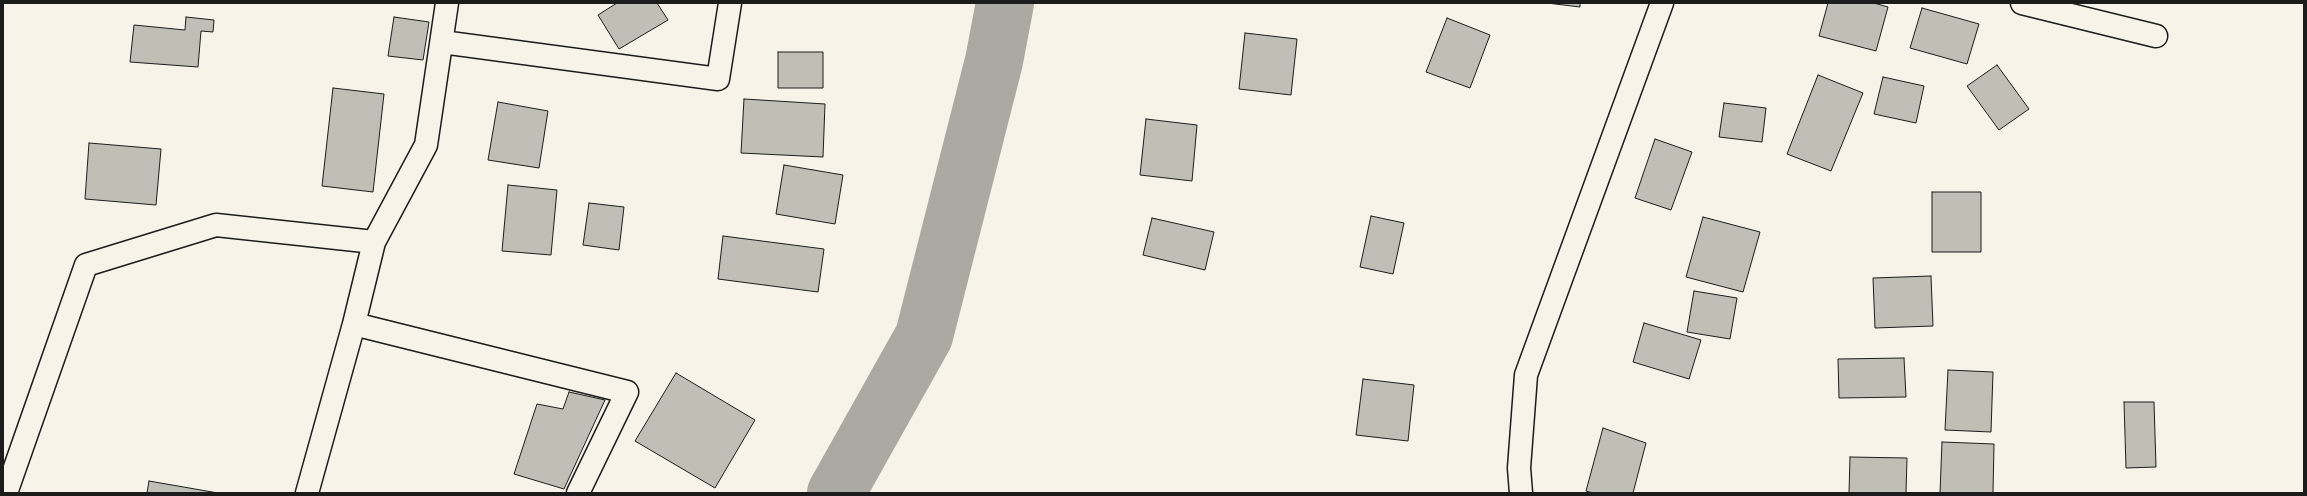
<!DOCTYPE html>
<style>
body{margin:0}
#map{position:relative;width:2307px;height:496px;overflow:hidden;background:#f7f3e8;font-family:"Playpen Sans",sans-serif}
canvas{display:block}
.frame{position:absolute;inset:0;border:4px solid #1c1c1c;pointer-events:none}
</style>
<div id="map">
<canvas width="2307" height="496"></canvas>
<div class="frame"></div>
</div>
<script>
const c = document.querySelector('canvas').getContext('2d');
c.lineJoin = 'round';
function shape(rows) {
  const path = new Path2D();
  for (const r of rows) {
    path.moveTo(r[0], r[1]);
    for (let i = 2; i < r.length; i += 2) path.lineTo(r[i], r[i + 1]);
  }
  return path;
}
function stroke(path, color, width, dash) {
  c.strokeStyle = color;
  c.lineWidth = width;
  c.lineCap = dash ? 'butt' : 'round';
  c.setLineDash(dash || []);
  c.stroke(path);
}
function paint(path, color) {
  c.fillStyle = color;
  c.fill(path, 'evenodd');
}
stroke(shape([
 [836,493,924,336,994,61,1005,3]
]), '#aca9a2', 58);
const building = shape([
 [617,3,657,3,668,20,619,49,598,15,617,3],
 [1547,3,1580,3,1580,7,1547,3],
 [1828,3,1874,3,1888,7,1876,51,1819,36,1828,3],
 [1922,8,1979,24,1967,64,1910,48,1922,8],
 [186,17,214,20,213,32,201,31,198,67,130,62,134,25,185,30,186,17],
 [394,17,429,22,423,60,388,56,394,17],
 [1447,18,1490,35,1470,88,1426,72,1447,18],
 [1245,33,1297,39,1291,95,1239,89,1245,33],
 [778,52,823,52,823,88,778,88,778,52],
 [1997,65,2029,109,1999,130,1967,86,1997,65],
 [1818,75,1863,93,1831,171,1787,154,1818,75],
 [1883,77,1924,86,1916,123,1874,114,1883,77],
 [333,88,384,94,373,192,322,186,333,88],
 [744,99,825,104,823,157,741,153,744,99],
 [498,102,548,111,539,168,488,160,498,102],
 [1724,103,1766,108,1762,142,1719,137,1724,103],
 [1146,119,1197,125,1192,181,1140,175,1146,119],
 [1655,139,1692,152,1671,210,1635,198,1655,139],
 [89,143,161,149,156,205,85,199,89,143],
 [784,165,843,175,835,224,776,214,784,165],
 [508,185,557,190,551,255,502,251,508,185],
 [1932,192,1981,192,1981,252,1932,252,1932,192],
 [589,203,624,207,619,250,583,245,589,203],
 [1371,216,1404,223,1393,274,1360,267,1371,216],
 [1703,217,1760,232,1743,292,1686,277,1703,217],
 [1152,218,1214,232,1205,270,1143,255,1152,218],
 [723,236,824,249,818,292,718,279,723,236],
 [1931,276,1933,326,1875,328,1873,278,1931,276],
 [1694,291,1737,298,1730,339,1687,332,1694,291],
 [1644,323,1701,340,1689,379,1633,362,1644,323],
 [1904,358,1906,397,1839,398,1838,359,1904,358],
 [1948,370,1993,372,1991,432,1945,430,1948,370],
 [676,373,755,420,715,488,635,441,676,373],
 [1363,379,1414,385,1408,441,1356,435,1363,379],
 [569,392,605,400,564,489,514,474,537,404,563,409,569,392],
 [2124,402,2154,402,2156,467,2126,468,2124,402],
 [1603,428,1646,443,1633,493,1593,493,1586,491,1603,428],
 [1942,442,1994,444,1993,493,1940,493,1942,442],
 [1850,457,1907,458,1906,493,1849,493,1850,457],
 [149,481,218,493,147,493,149,481]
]);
paint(building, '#c0beb5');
stroke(building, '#1c1c1c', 1);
const street = shape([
 [2022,3,2156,36],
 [442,42,718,79,730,3],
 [354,324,374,242],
 [6,493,86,265,216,225,374,242,426,145,447,3],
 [307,493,354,324,627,392,578,493],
 [1521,493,1519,468,1526,375,1662,3]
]);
stroke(street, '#1c1c1c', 25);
stroke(street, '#f7f3e8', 22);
</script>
